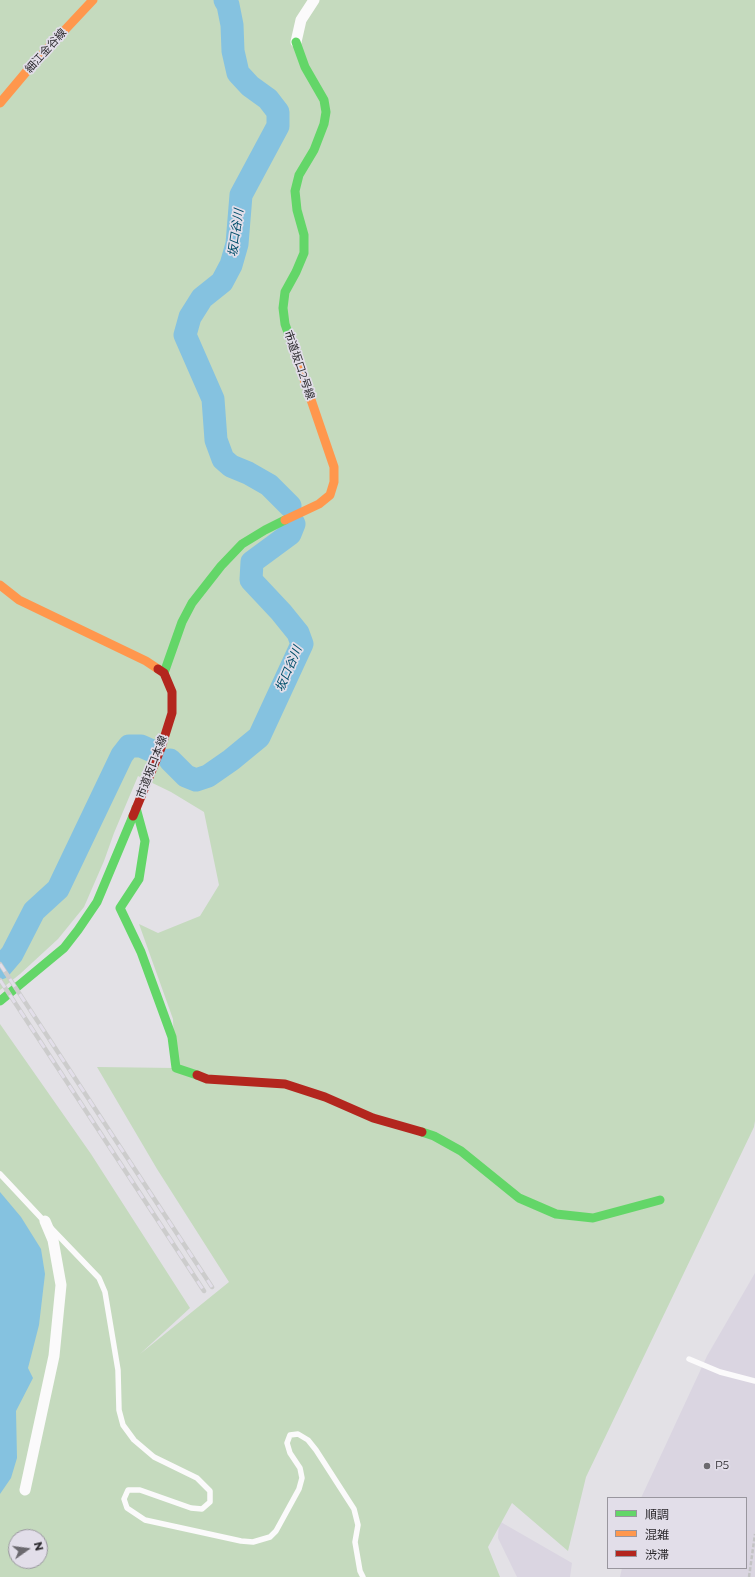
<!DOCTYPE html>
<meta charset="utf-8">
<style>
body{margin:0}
#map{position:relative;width:755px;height:1577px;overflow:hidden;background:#e3e1e6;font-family:Montserrat,"Noto Sans JP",sans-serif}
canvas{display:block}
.legend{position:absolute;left:607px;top:1497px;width:140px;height:72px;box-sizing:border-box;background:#e2dee9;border:1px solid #99969e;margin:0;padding:5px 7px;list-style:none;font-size:12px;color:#2b292d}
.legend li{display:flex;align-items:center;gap:8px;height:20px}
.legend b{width:20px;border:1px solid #99969e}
.north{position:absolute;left:8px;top:1529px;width:40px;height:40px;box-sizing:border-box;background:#e2dee9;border:1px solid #99969e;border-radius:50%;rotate:76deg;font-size:11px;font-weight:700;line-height:16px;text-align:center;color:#2b292d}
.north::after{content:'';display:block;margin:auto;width:14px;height:18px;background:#6b696e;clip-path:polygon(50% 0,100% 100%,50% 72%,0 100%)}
</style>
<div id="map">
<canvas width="755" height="1577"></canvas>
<ul class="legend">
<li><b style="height:5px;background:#63d668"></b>順調</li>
<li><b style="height:5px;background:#ff974d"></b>混雑</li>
<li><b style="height:5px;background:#b3261e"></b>渋滞</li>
</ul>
<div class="north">N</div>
</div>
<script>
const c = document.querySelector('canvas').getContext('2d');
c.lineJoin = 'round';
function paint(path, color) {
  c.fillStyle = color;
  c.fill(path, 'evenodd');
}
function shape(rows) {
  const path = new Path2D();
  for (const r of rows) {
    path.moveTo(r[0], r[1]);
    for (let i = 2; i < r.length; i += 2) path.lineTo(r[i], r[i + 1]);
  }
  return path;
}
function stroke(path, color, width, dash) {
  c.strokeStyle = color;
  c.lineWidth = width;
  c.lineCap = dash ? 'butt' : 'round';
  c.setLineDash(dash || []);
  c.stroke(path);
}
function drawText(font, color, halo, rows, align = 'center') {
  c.font = font + ' Montserrat,"Noto Sans JP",sans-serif';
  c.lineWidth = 3.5;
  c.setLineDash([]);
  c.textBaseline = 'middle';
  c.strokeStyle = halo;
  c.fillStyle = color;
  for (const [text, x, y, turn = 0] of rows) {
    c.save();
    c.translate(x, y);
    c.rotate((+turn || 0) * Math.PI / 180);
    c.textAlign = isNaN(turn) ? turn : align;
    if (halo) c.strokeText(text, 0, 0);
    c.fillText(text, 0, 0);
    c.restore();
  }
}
paint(shape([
 [755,1273,755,1577,620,1577,622,1568,746,1568,746,1498,641,1498,707,1356],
 [499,1521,572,1563,570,1577,517,1577,498,1538]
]), '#dad5e1');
paint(shape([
 [0,0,755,0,755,1121,754,1127,586,1477,568,1551,512,1503,488,1547,500,1577,0,1577,0,1024,91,1154,190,1308,140,1354,229,1282,157,1169,97,1067,175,1068,173,1019,139,924,158,933,200,916,219,885,204,812,171,792,138,776,114,833,104,861,84,907,58,939,20,974,0,990,0,967,8,963,0,966],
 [16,1537,40,1537,40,1561,16,1561]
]), '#c5dabe');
paint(shape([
 [0,1192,21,1217,41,1249,45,1274,39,1325,28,1368,33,1378,16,1411,17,1458,11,1478,0,1494]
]), '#85c2e0');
stroke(shape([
 [225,0,228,5,232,25,233,51,238,73,250,86,268,99,278,112,278,126,241,195,237,244,231,265,222,282,202,298,190,317,185,335,213,399,216,440,223,459,231,466,248,473,269,485,290,506],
 [170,760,186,776,196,780,208,776,231,760,259,737,302,644,298,633,281,612,251,580,252,562,290,534,294,524],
 [0,968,12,954,34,911,58,889,122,755,129,746,141,746,150,750]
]), '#85c2e0', 23);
stroke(shape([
 [749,1577,755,1534]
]), '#c3c3c4', 2.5, [4, 2]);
stroke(shape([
 [0,1174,45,1222],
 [51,1228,99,1278,105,1292,118,1370,119,1410,123,1425,134,1440,154,1457,197,1478,210,1491,210,1502,202,1509,191,1508,140,1490,128,1490,124,1499,127,1508,145,1520,241,1541,253,1542,270,1537,276,1531,299,1489,302,1478,300,1468,290,1453,287,1443,290,1435,298,1434,308,1440,316,1450,354,1509,358,1525,355,1542,360,1571,363,1577],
 [689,1359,720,1372,755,1381]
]), '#fbfafb', 5.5);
stroke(shape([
 [296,42,301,20,314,0],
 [25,1490,54,1356,61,1285,53,1240,45,1221]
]), '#fbfafb', 11);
stroke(shape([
 [293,347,285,324,283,308,285,292,296,272,304,253,304,235,297,210,295,191,299,175,314,150,324,124,326,112,324,100,305,67,296,42],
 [164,673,182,622,192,603,221,566,242,544,265,530,285,520],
 [136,808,145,841,139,879,120,908,141,952,172,1037,176,1068,197,1075],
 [0,1001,64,948,78,930,97,902,133,816],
 [422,1132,434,1136,461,1151,519,1198,556,1214,593,1218,660,1200]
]), '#63d668', 9);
stroke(shape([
 [0,103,32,65,93,0],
 [285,520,319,504,330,495,334,482,334,467,293,347],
 [0,585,19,600,146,661,158,669]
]), '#ff974d', 9);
stroke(shape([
 [133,816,161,748,172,713,172,692,164,673,158,669],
 [197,1075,207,1079,285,1084,325,1097,373,1118,422,1132]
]), '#b3261e', 9);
const rail = shape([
 [0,964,212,1287],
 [0,980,204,1291]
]);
stroke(rail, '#ccc', 4.5);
stroke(rail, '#e2dee9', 3, [9]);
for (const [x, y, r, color] of [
 [707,1466,4,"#6b696e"]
]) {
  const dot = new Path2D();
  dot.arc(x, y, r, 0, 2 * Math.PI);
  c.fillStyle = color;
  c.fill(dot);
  stroke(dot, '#e2dee9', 1.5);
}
drawText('11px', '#2b292d', '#e2dee9', [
 ["細江金谷線",46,51,-48],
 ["市道坂口2号線",299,365,71],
 ["市道坂口本線",152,767,-69]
]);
drawText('11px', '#2b292d', '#e2dee9', [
 ["P5",715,1466]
], 'left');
drawText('italic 12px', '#014e6a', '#e2dee9', [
 ["坂口谷川",236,233,-82],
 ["坂口谷川",289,669,-67]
]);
</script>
